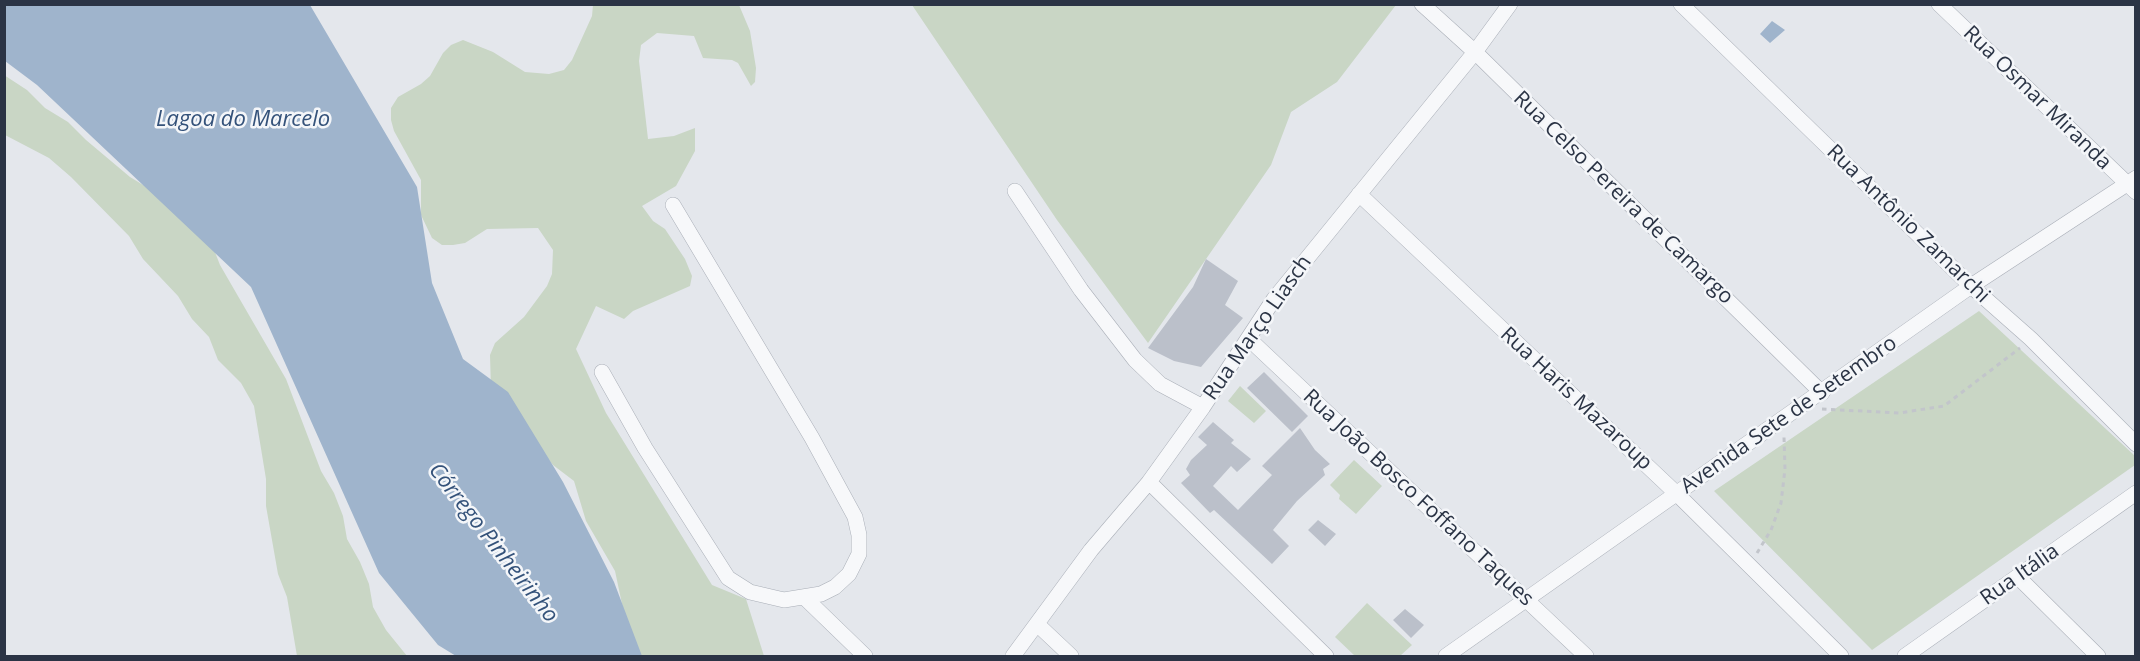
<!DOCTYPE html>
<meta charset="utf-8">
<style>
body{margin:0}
#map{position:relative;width:2140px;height:661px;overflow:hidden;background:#e4e7ec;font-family:"Open Sans",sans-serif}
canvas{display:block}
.frame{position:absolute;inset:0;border:6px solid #2b3445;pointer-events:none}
</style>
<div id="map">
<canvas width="2140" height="661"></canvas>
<div class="frame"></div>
</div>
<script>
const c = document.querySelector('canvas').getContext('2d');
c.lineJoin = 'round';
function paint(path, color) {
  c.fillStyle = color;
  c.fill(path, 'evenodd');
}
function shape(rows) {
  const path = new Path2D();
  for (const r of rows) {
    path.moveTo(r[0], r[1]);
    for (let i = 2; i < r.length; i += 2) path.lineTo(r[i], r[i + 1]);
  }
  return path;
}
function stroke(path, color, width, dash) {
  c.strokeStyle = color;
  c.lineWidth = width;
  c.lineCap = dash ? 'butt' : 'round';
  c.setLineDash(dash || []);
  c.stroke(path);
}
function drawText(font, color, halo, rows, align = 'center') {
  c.font = font + ' "Open Sans",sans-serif';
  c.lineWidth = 5;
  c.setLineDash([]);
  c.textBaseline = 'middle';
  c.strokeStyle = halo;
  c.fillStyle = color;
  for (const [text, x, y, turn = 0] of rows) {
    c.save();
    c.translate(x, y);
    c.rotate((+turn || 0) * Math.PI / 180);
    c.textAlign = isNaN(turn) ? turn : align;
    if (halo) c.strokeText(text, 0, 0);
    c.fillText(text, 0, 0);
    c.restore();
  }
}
paint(shape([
 [593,5,739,5,750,31,756,68,755,82,751,86,738,63,732,60,703,58,694,36,657,33,641,45,639,61,648,139,674,136,695,128,695,151,676,186,642,206,653,221,665,229,685,259,692,276,690,286,633,311,624,319,596,306,576,349,606,413,712,585,746,599,764,656,640,656,625,618,615,571,586,521,574,481,553,465,491,389,490,355,495,343,524,317,547,286,552,274,553,250,538,228,487,229,465,243,453,245,442,245,432,238,421,215,421,180,394,131,391,120,391,108,398,97,421,84,430,76,443,53,451,45,463,40,493,52,525,72,549,74,564,70,572,60,592,16],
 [912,5,1396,5,1337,82,1291,112,1271,165,1148,343,1057,220],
 [4,75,27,90,45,108,68,122,86,140,130,177,153,191,211,242,220,265,286,379,321,471,334,493,343,516,347,539,360,562,369,584,373,607,386,630,407,656,297,656,287,597,278,574,266,506,266,479,254,406,241,383,218,360,209,337,192,319,178,296,143,259,129,236,71,177,49,158,5,135],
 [1979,311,2135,456,2135,465,1872,650,1714,491],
 [1240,386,1266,411,1254,423,1228,401],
 [1354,460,1382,486,1356,514,1339,499,1340,495,1330,485],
 [1367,603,1412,645,1400,656,1355,656,1335,637]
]), '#c9d6c5');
paint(shape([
 [5,4,310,5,417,187,432,283,463,359,508,392,563,482,614,582,642,656,456,656,438,645,379,573,251,287,37,85,5,61],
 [1772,21,1785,30,1770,43,1760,34]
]), '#9fb4cc');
paint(shape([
 [1206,259,1238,281,1225,305,1243,318,1201,367,1174,361,1148,348,1193,287],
 [1264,372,1308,416,1292,432,1247,388],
 [1213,422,1234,440,1231,443,1251,459,1237,472,1231,466,1213,486,1238,510,1272,475,1262,466,1300,428,1315,450,1330,464,1323,469,1325,475,1297,501,1273,530,1289,546,1272,564,1214,510,1210,513,1181,483,1190,475,1186,469,1191,460,1207,445,1198,437],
 [1318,520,1336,534,1325,546,1308,530],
 [1405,609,1424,625,1411,638,1393,620]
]), '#bbc0ca');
const minor = shape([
 [1422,4,1475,52,1822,393],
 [1681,4,1971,286,2031,339,2136,444],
 [1939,4,2136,192],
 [1015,191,1081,290,1135,360,1160,384,1203,407],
 [1359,194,1677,494,1841,656],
 [1249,339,1586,656],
 [602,372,645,448,728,578,750,592,784,600,821,594,835,587,849,574,859,554,859,535,855,517,812,438,673,205],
 [1149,482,1326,656],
 [2018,577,2098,656],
 [804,597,865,656],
 [1037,624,1071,656],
 [1013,656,1091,550,1149,482,1203,407,1274,299,1475,52,1510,4],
 [1446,656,1971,286,2136,178],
 [1905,656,2136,493]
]);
stroke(minor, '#a9aeb7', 16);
stroke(shape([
 [1822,409,1899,413,1944,406,2020,348],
 [1757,553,1771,530,1781,503,1785,469,1784,437]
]), '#c2c5cb', 3, [4.5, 4.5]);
stroke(minor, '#f7f8fa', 15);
drawText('21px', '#2b3445', '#f4f6f9', [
 ["Rua Osmar Miranda",2037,98,44],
 ["Rua Celso Pereira de Camargo",1623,198,44],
 ["Rua Antônio Zamarchi",1908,224,44],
 ["Rua Março Liasch",1258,328,-55],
 ["Rua Haris Mazaroup",1576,399,43],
 ["Avenida Sete de Setembro",1789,415,-35],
 ["Rua João Bosco Foffano Taques",1418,498,43],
 ["Rua Itália",2020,575,-35]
]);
drawText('italic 22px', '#34527a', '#f4f6f9', [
 ["Lagoa do Marcelo",243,120],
 ["Córrego Pinheirinho",493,543,52]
]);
</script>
